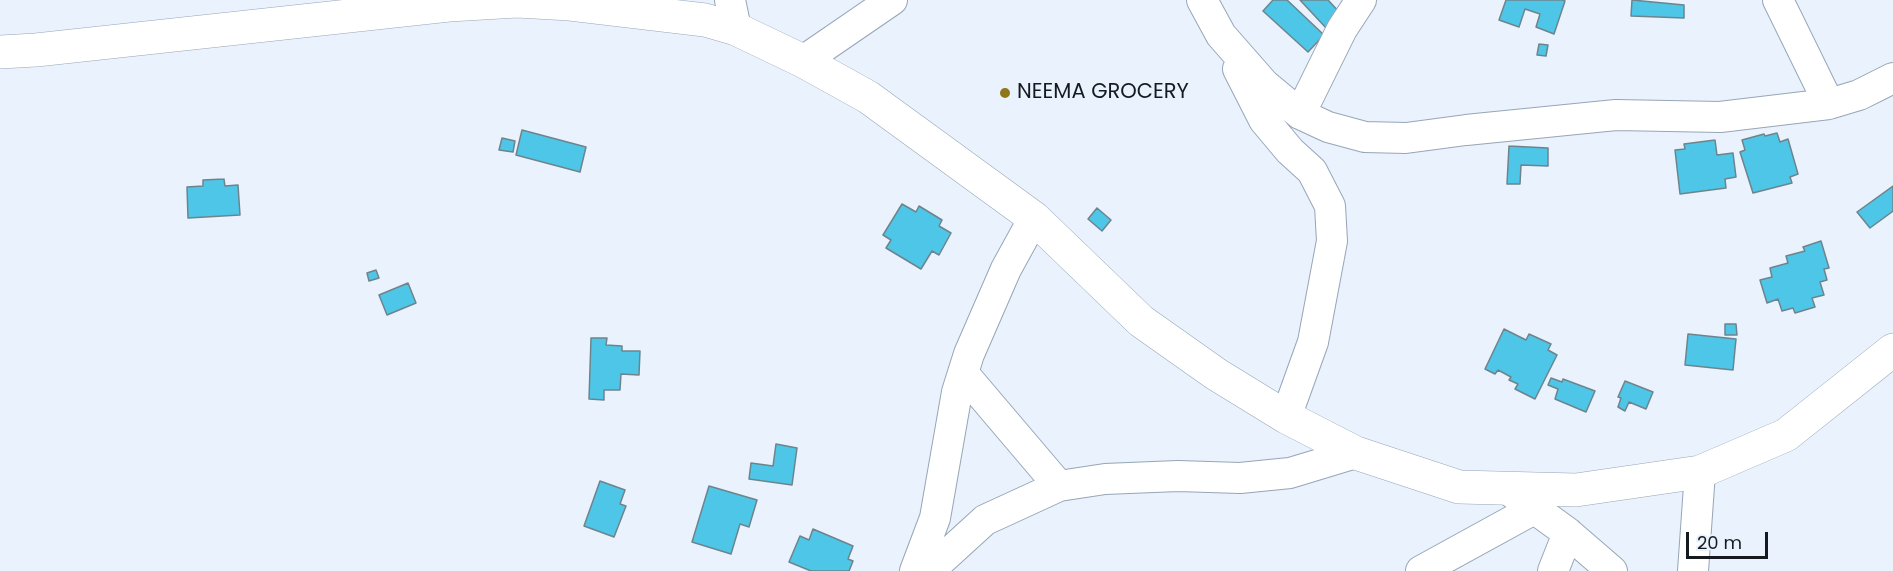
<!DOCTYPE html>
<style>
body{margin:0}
#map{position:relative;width:1893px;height:571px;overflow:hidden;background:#e9f2fd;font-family:Poppins,sans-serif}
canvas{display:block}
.scale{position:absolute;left:1686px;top:532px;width:82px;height:27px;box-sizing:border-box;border:3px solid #141a20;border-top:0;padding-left:8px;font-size:18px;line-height:21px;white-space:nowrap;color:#141a20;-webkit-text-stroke:4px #e9f2fd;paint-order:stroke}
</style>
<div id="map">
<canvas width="1893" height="571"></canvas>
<div class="scale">20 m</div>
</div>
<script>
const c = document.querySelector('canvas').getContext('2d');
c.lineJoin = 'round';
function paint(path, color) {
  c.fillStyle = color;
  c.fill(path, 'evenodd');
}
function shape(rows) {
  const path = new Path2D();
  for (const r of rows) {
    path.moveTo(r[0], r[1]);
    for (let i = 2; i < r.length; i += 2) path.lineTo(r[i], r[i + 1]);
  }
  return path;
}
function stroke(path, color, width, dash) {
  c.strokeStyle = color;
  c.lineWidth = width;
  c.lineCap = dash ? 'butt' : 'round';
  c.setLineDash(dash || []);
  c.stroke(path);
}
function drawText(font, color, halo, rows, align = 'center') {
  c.font = font + ' Poppins,sans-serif';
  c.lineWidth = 5;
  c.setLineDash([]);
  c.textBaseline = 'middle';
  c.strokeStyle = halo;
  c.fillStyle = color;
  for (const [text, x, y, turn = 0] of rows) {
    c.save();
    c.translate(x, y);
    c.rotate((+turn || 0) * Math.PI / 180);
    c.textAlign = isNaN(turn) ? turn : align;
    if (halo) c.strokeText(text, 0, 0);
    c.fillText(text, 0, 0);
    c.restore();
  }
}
const building = shape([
 [1273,0,1287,0,1324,35,1308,52,1263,11,1273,0],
 [1300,0,1328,0,1342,15,1327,29,1300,0],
 [1506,0,1563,0,1565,1,1554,34,1536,27,1540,14,1525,9,1519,27,1499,20,1506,0],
 [1632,0,1684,5,1684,18,1631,16,1632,0],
 [1539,44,1548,45,1546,56,1537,55,1539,44],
 [522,130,586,147,580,172,516,155,522,130],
 [1777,133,1780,142,1788,139,1798,174,1790,177,1792,183,1753,193,1740,152,1745,150,1742,140,1764,134,1765,136,1777,133],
 [502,138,515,141,513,152,499,150,502,138],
 [1715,140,1717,155,1733,153,1736,177,1725,179,1726,188,1680,194,1675,150,1685,149,1684,144,1715,140],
 [1509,146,1548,148,1548,166,1521,165,1520,184,1507,184,1509,146],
 [224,179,225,186,238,185,240,215,188,218,187,187,203,186,203,180,224,179],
 [1893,186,1893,211,1870,228,1857,212,1893,186],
 [902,204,916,212,919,206,942,220,939,226,951,233,939,255,932,251,921,269,886,248,891,240,883,235,902,204],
 [1097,208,1111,220,1102,231,1088,219,1097,208],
 [1821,241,1829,268,1824,269,1827,280,1820,282,1824,295,1812,298,1815,307,1795,313,1793,308,1782,311,1778,299,1767,303,1760,280,1772,277,1770,268,1788,263,1786,256,1805,251,1803,247,1821,241],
 [376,270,379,278,369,281,367,273,376,270],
 [408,283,416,303,387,315,379,295,408,283],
 [1725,324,1736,324,1737,335,1725,335,1725,324],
 [1504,329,1526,340,1529,334,1551,344,1548,350,1557,355,1535,399,1515,389,1518,384,1509,380,1511,377,1498,370,1495,374,1485,369,1504,329],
 [1688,334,1736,339,1733,370,1685,365,1688,334],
 [591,338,607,338,606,345,622,346,622,351,640,351,639,375,621,374,620,390,604,390,604,400,589,399,591,338],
 [1551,378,1562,382,1563,379,1595,391,1586,412,1555,399,1558,389,1548,385,1551,378],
 [1625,381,1653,392,1646,409,1629,402,1625,411,1618,407,1621,398,1618,397,1625,381],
 [776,444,797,448,792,485,749,479,751,463,773,466,776,444],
 [600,481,625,490,620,504,626,506,614,537,584,526,600,481],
 [709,486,757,500,749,527,740,524,731,554,692,542,709,486],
 [813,529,853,546,848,559,853,561,849,571,811,571,789,562,800,536,809,540,813,529]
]);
paint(building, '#4ec6e7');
stroke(building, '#6e848c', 1.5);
const minor = shape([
 [730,0,736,29],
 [1202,0,1221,35,1264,84,1300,114,1328,127,1365,137,1406,138,1466,130,1616,115,1720,117,1829,104,1859,95,1893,78],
 [1778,0,1829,104],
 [803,61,892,0],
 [1238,69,1264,120,1290,151,1312,171,1330,206,1332,241,1313,342,1286,417],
 [1300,114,1342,29,1361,0],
 [963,373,1059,486],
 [1506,488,1568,533,1612,571],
 [915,571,935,518,957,392,969,354,1006,269,1034,218],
 [929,571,985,520,1059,486,1105,479,1178,476,1240,478,1290,473,1356,453],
 [1421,571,1534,509],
 [1553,571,1568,533],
 [1693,571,1700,472]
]);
const tertiary = shape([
 [0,52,36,50,449,5,517,1,570,4,705,20,736,29,803,61,868,97,1034,218,1141,321,1216,374,1286,417,1356,453,1459,487,1576,490,1700,472,1786,435,1893,350]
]);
stroke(minor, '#97a6b6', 32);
stroke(tertiary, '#97a6b6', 34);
stroke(minor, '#fff', 30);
stroke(tertiary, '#fff', 33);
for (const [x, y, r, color] of [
 [1005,93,6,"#8e761b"]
]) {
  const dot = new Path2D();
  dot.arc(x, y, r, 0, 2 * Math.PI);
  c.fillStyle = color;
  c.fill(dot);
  stroke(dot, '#e9f2fd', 2);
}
drawText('21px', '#141a20', '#e9f2fd', [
 ["NEEMA GROCERY",1017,93]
], 'left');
</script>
